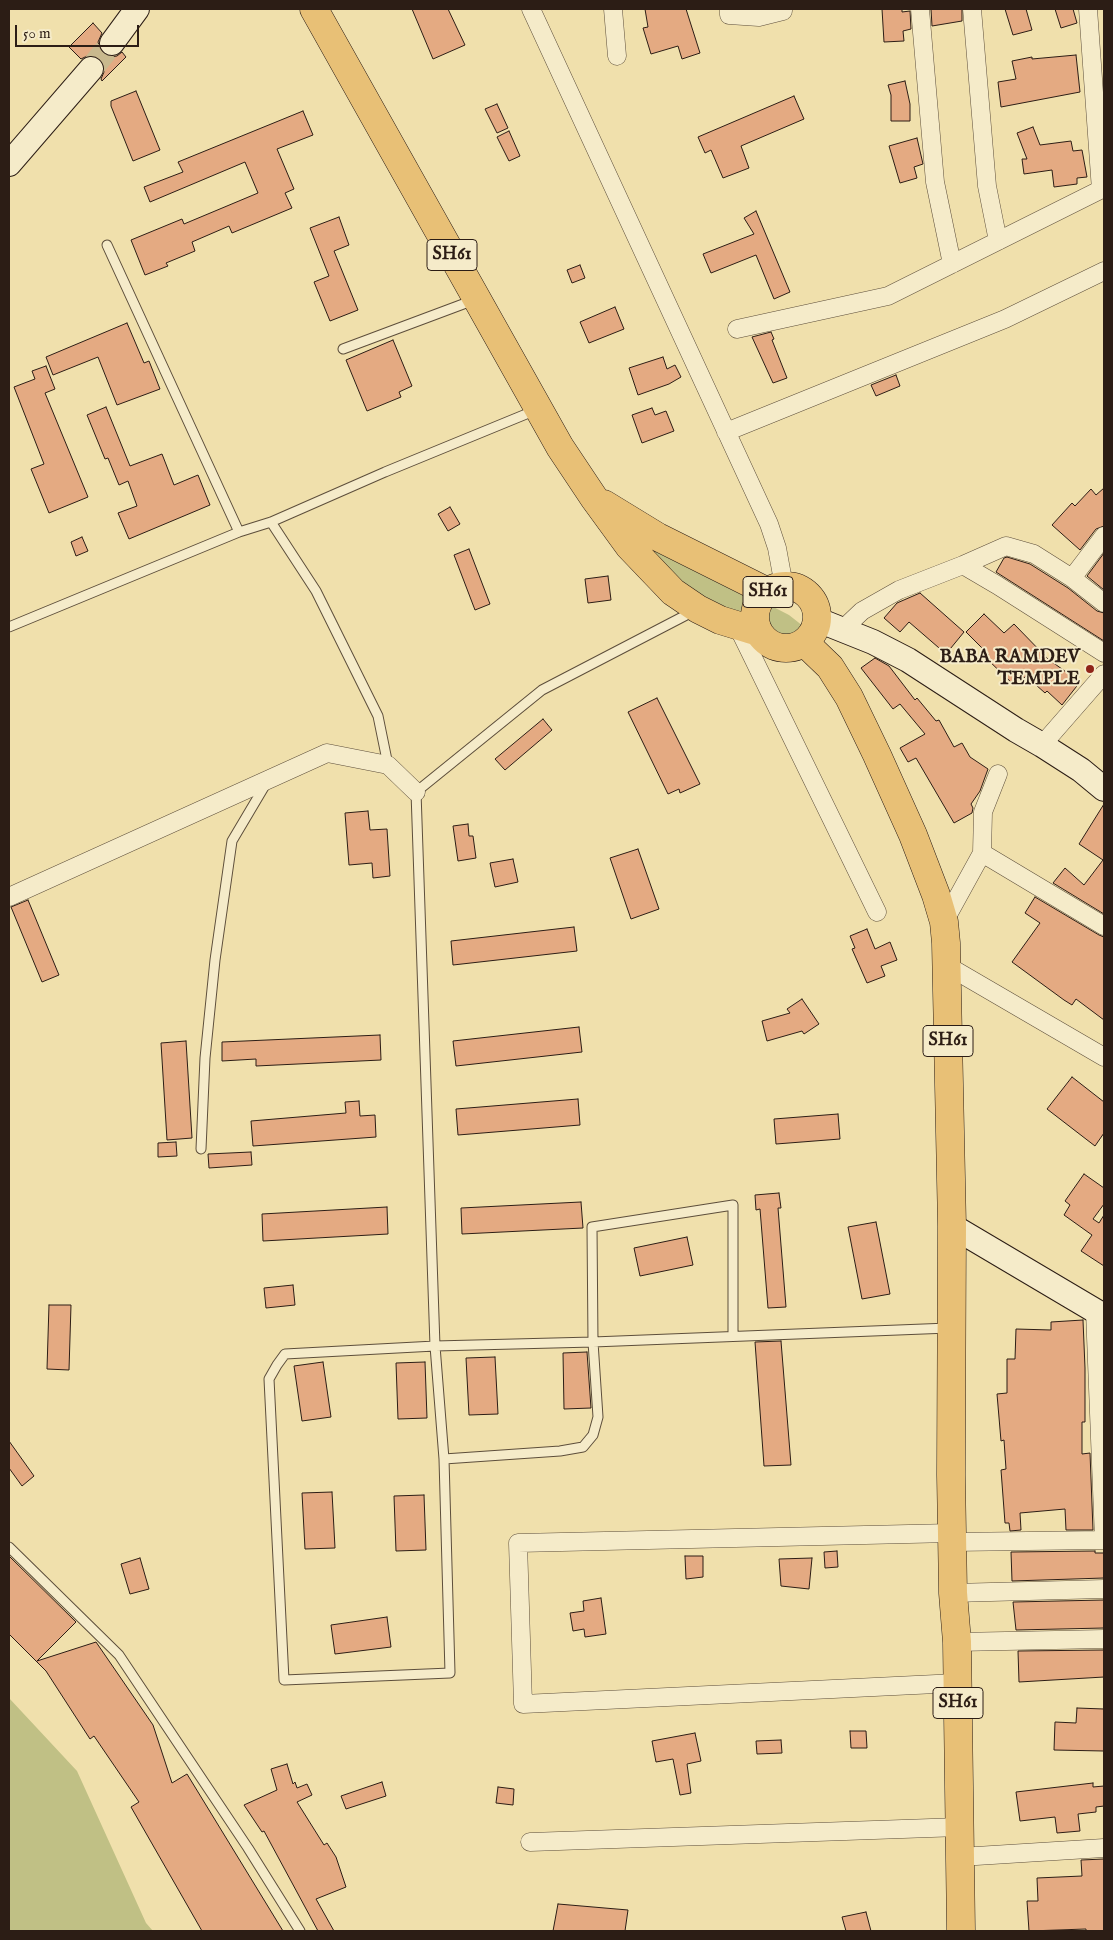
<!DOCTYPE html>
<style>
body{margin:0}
#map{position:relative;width:1113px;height:1940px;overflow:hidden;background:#f0e0ac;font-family:"IM FELL English",serif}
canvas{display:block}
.frame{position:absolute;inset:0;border:10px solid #2c1d15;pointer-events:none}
.scale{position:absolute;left:15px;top:25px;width:124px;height:22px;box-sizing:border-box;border:2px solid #2c1d15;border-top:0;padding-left:6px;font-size:15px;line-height:18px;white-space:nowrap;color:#2c1d15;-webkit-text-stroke:4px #f5ebc9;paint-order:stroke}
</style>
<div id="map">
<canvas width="1113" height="1940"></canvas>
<div class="frame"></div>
<div class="scale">50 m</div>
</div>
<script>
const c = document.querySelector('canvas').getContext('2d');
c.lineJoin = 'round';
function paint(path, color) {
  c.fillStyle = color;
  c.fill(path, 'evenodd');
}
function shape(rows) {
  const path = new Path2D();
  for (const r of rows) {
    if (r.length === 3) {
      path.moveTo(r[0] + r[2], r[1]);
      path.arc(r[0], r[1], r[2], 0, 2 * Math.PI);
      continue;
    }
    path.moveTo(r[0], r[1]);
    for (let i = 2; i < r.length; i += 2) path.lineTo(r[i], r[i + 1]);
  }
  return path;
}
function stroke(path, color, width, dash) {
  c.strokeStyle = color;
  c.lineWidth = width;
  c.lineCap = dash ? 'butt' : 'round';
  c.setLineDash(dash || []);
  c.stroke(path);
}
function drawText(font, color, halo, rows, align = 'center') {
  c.font = font + ' "IM FELL English",serif';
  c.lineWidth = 4;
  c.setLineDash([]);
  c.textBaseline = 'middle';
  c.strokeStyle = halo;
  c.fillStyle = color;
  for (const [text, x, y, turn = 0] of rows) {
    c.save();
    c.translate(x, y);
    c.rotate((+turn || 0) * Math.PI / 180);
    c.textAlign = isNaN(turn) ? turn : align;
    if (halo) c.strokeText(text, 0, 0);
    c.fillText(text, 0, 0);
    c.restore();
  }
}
paint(shape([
 [647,542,789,615,803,626,808,641,785,641,764,629,670,584],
 [9,1698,77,1771,146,1923,153,1931,9,1931]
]), '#c0c085');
const building = shape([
 [412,9,448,9,465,45,433,59,412,9],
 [645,9,686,9,700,53,682,59,678,46,651,54,643,28,648,27,645,9],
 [882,9,902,9,902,12,910,11,911,29,903,31,904,41,884,42,882,9],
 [931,9,962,9,962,21,932,26,931,9],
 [1005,9,1026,9,1032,30,1013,35,1005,9],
 [1055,9,1073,9,1077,23,1061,28,1055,9],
 [93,23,102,33,98,42,100,49,104,54,111,57,117,56,122,52,126,57,102,81,101,79,104,72,104,65,100,59,93,55,87,56,81,59,69,47,93,23],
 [1076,55,1080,92,1001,107,998,82,1016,79,1012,61,1032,57,1032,59,1076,55],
 [905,81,910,104,910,121,891,121,891,95,888,85,905,81],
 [136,91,160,150,133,161,111,106,111,101,136,91],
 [794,96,804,119,741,146,749,168,723,178,711,150,705,153,698,137,794,96],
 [497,104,508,128,497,133,485,109,497,104],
 [303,111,313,135,277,149,294,189,285,193,292,208,232,233,229,226,192,242,195,251,166,263,168,266,145,275,131,240,182,219,184,224,258,193,245,162,150,202,144,187,183,172,178,162,303,111],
 [1033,127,1040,145,1071,141,1073,151,1082,150,1087,177,1077,178,1077,184,1054,187,1052,170,1024,174,1022,159,1027,159,1017,133,1033,127],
 [509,131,520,156,509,161,497,137,509,131],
 [917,138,923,164,914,167,917,178,900,183,889,146,917,138],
 [756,211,790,292,774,299,756,255,711,273,703,254,754,234,744,218,756,211],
 [339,217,349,245,334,251,358,310,330,321,314,282,329,276,310,228,339,217],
 [580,265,585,278,572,283,567,270,580,265],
 [615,307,624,329,589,343,580,322,615,307],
 [127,323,144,363,149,361,160,389,117,405,98,357,53,375,46,357,127,323],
 [771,332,774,339,772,340,787,378,773,383,752,337,771,332],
 [393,340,412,386,399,392,401,397,367,411,346,360,393,340],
 [663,357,667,369,675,365,681,377,669,384,638,395,629,368,663,357],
 [46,366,55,389,45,393,88,497,49,513,31,469,44,464,14,387,35,379,32,371,46,366],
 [896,375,900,386,876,396,871,385,896,375],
 [106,407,130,466,162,454,174,485,198,475,210,505,129,539,118,513,137,506,128,481,119,485,108,458,105,459,87,415,106,407],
 [652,408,655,415,666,411,674,431,642,443,632,415,652,408],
 [1104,488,1104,526,1096,529,1080,550,1052,525,1072,503,1075,506,1091,489,1096,495,1104,488],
 [450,507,460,524,448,531,438,514,450,507],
 [82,537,88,551,76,556,71,542,82,537],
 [469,549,490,604,475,610,454,555,469,549],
 [1104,553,1104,590,1087,576,1104,553],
 [1007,557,1030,564,1068,588,1097,611,1104,613,1104,641,996,572,1004,558,1007,557],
 [608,576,611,600,588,603,585,579,608,576],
 [920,593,964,632,946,654,909,622,900,632,884,618,897,603,920,593],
 [984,614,1004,633,1014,624,1048,659,1080,682,1062,705,1047,691,1045,693,1026,676,1015,686,986,658,989,655,966,632,984,614],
 [875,658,889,666,915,700,917,698,936,721,939,720,954,747,962,743,970,757,988,769,980,791,971,804,973,808,972,813,954,823,916,758,908,762,900,748,925,734,900,704,893,709,861,668,875,658],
 [657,698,700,784,680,793,679,789,668,794,628,712,657,698],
 [543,719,552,730,505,770,495,759,543,719],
 [1104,804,1104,914,1053,883,1065,868,1084,885,1103,860,1079,844,1104,804],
 [368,811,370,830,387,829,390,876,373,878,372,863,349,865,345,813,368,811],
 [468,824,469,836,473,836,476,858,458,861,453,826,468,824],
 [638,849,659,909,631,919,610,858,638,849],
 [513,859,518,882,495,887,490,863,513,859],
 [1035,897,1099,935,1104,937,1104,1020,1076,999,1072,1005,1064,1000,1012,962,1040,923,1025,913,1035,897],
 [28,900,59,975,42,982,11,907,28,900],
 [574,927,577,951,453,965,451,941,574,927],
 [867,929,875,949,890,942,897,960,881,966,885,976,867,983,852,949,855,948,850,936,867,929],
 [802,999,819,1024,804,1034,802,1031,767,1041,762,1021,790,1013,787,1009,802,999],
 [579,1027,582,1052,456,1066,453,1041,579,1027],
 [380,1035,381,1060,256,1066,256,1059,222,1061,222,1042,380,1035],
 [186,1041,192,1138,167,1140,161,1043,186,1041],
 [1072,1077,1104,1102,1104,1133,1095,1146,1047,1109,1072,1077],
 [578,1099,580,1125,458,1135,456,1109,578,1099],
 [359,1101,360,1116,375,1115,376,1137,253,1146,251,1121,346,1113,345,1102,359,1101],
 [838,1114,840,1139,776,1144,774,1119,838,1114],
 [176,1142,177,1156,158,1157,158,1143,176,1142],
 [251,1152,252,1165,209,1168,208,1154,251,1152],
 [1084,1174,1104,1188,1104,1204,1093,1219,1099,1223,1104,1215,1104,1266,1081,1251,1092,1235,1064,1215,1070,1205,1065,1201,1084,1174],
 [779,1193,781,1208,778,1208,786,1307,768,1308,760,1209,756,1210,755,1195,779,1193],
 [581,1202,583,1228,462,1234,461,1208,581,1202],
 [387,1207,388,1234,263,1241,262,1214,387,1207],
 [876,1222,890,1294,862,1299,848,1227,876,1222],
 [687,1237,693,1265,640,1276,634,1248,687,1237],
 [293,1285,295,1305,266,1308,264,1288,293,1285],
 [49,1305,71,1305,69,1370,47,1369,49,1305],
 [1083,1320,1085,1368,1085,1422,1082,1422,1082,1454,1090,1453,1093,1530,1066,1530,1065,1509,1020,1513,1021,1530,1010,1531,1009,1523,1005,1523,1001,1470,1006,1469,1004,1440,1001,1441,997,1394,1007,1393,1007,1359,1015,1359,1016,1329,1051,1330,1051,1322,1083,1320],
 [781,1341,791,1465,764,1466,755,1342,781,1341],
 [587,1352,591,1408,564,1409,563,1353,587,1352],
 [495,1357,498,1414,469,1415,466,1358,495,1357],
 [323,1362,331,1417,302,1421,294,1366,323,1362],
 [425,1362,427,1418,398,1419,396,1363,425,1362],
 [9,1441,34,1476,22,1486,9,1468,9,1441],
 [332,1492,335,1548,305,1549,302,1493,332,1492],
 [424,1495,426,1550,396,1551,394,1496,424,1495],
 [837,1551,838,1567,825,1568,824,1552,837,1551],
 [1095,1551,1095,1553,1104,1553,1104,1578,1012,1581,1011,1552,1095,1551],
 [9,1556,76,1622,37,1661,96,1642,153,1725,172,1783,187,1774,283,1931,202,1931,131,1807,139,1802,94,1736,90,1739,46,1671,9,1634,9,1556],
 [685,1556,703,1556,703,1577,686,1579,685,1556],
 [140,1558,149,1589,130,1594,121,1564,140,1558],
 [812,1558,809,1589,781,1586,779,1559,812,1558],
 [601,1598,606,1634,585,1637,584,1629,573,1631,570,1613,584,1611,583,1601,601,1598],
 [1104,1600,1104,1628,1016,1630,1013,1602,1104,1600],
 [387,1617,391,1647,335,1654,331,1625,387,1617],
 [1104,1650,1104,1677,1019,1682,1018,1651,1104,1650],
 [1077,1708,1104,1709,1104,1751,1054,1750,1055,1722,1076,1723,1077,1708],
 [850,1731,866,1731,867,1748,851,1748,850,1731],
 [695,1733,701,1761,687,1764,691,1793,680,1795,673,1759,656,1762,652,1741,695,1733],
 [781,1740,782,1753,757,1754,756,1741,781,1740],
 [287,1764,293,1784,295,1782,297,1788,307,1784,312,1795,297,1802,324,1845,327,1843,336,1857,346,1887,316,1899,334,1931,318,1931,264,1831,262,1832,244,1805,277,1790,271,1769,287,1764],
 [382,1782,386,1796,346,1809,341,1796,382,1782],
 [1093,1783,1093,1787,1104,1786,1104,1806,1096,1807,1096,1812,1078,1814,1080,1831,1057,1833,1055,1817,1020,1821,1016,1792,1093,1783],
 [498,1787,514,1789,513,1805,496,1803,498,1787],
 [1104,1859,1104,1931,1086,1931,1086,1929,1029,1931,1027,1901,1038,1901,1037,1878,1082,1876,1081,1860,1104,1859],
 [558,1904,628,1910,625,1931,553,1931,558,1904],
 [866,1912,871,1931,846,1931,842,1917,866,1912]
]);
paint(building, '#e4aa82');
stroke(building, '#2c1d15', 1);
stroke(shape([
 [91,69,112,43]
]), '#c9b98e', 24, [24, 12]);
const lane = shape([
 [107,245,239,532],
 [343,349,474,300],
 [271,522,316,591,378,716,388,765],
 [694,611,542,690,416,792,435,1346,593,1342,592,1227,733,1205,733,1336],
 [9,627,239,532,271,522,385,472,536,410],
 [201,1149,205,1058,215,960,232,841,267,782],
 [444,1459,435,1346,285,1354,277,1365,269,1379,284,1680,450,1673,444,1459,560,1451,583,1447,593,1435,598,1417,593,1342,949,1328],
 [9,1547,119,1655,248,1848,300,1931]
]);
const street = shape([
 [531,9,769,524,777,548,784,586],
 [613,9,617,56],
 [729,9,729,15,759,17,783,11,783,9],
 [920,9,935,182,952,264],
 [972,9,987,186,998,241],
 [1088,9,1101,190],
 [737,329,888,296,1104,188],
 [726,432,1005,319,1104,271],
 [963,565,997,585,1104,653],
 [1072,578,1104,536],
 [737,625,877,912],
 [842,630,862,611,899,590,963,565,1006,546,1034,554,1072,578,1104,603],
 [1042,745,1104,674],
 [982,853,1104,926],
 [9,897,327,753,388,765,416,792],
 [944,922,982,853,983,812,998,774],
 [946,965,1104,1057],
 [1095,1311,1104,1540],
 [952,1533,518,1543,523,1704,957,1683],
 [952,1542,1104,1540],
 [953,1593,1104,1589],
 [957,1642,1104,1639],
 [530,1842,960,1827],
 [960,1857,1104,1848]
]);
const secondary = shape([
 [112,43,137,9],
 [9,164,91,69],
 [818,620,873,642,908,660,1016,730,1042,745,1081,770,1104,789],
 [952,1226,1104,1316]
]);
const primary = shape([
 [314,9,560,447,594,498,629,546,673,592,698,609,720,620,759,632],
 [604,504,658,537,768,592],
 [786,617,31],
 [805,643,830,667,849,697,877,755,913,835,936,895,944,922,946,943,952,1226,951,1475,953,1593,957,1642,961,1931]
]);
stroke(lane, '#5d4e3b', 11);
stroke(street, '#5d4e3b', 19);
stroke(secondary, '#2c1d15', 26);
stroke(primary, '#2c1d15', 29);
stroke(lane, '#f5ebc9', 9);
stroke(street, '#f5ebc9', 18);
stroke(secondary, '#f5ebc9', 24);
stroke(primary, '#e8c076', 28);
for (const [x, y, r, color] of [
 [1090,669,5,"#8f2418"]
]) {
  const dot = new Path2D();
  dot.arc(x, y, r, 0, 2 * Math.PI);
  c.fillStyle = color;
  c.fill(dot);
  stroke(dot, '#f5ebc9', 2);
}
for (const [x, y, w] of [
 [452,255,50],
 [768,592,50],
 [948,1041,50],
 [958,1703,50]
]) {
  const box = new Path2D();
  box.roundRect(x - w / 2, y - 15.5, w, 31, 4);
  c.fillStyle = '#f5ebc9';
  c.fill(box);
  stroke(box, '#2c1d15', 1);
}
drawText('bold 18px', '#2c1d15', null, [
 ["SH61",452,255],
 ["SH61",768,592],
 ["SH61",948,1041],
 ["SH61",958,1703]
]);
drawText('bold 19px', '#2c1d15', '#f5ebc9', [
 ["BABA RAMDEV",1080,658],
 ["TEMPLE",1080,680]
], 'right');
</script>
